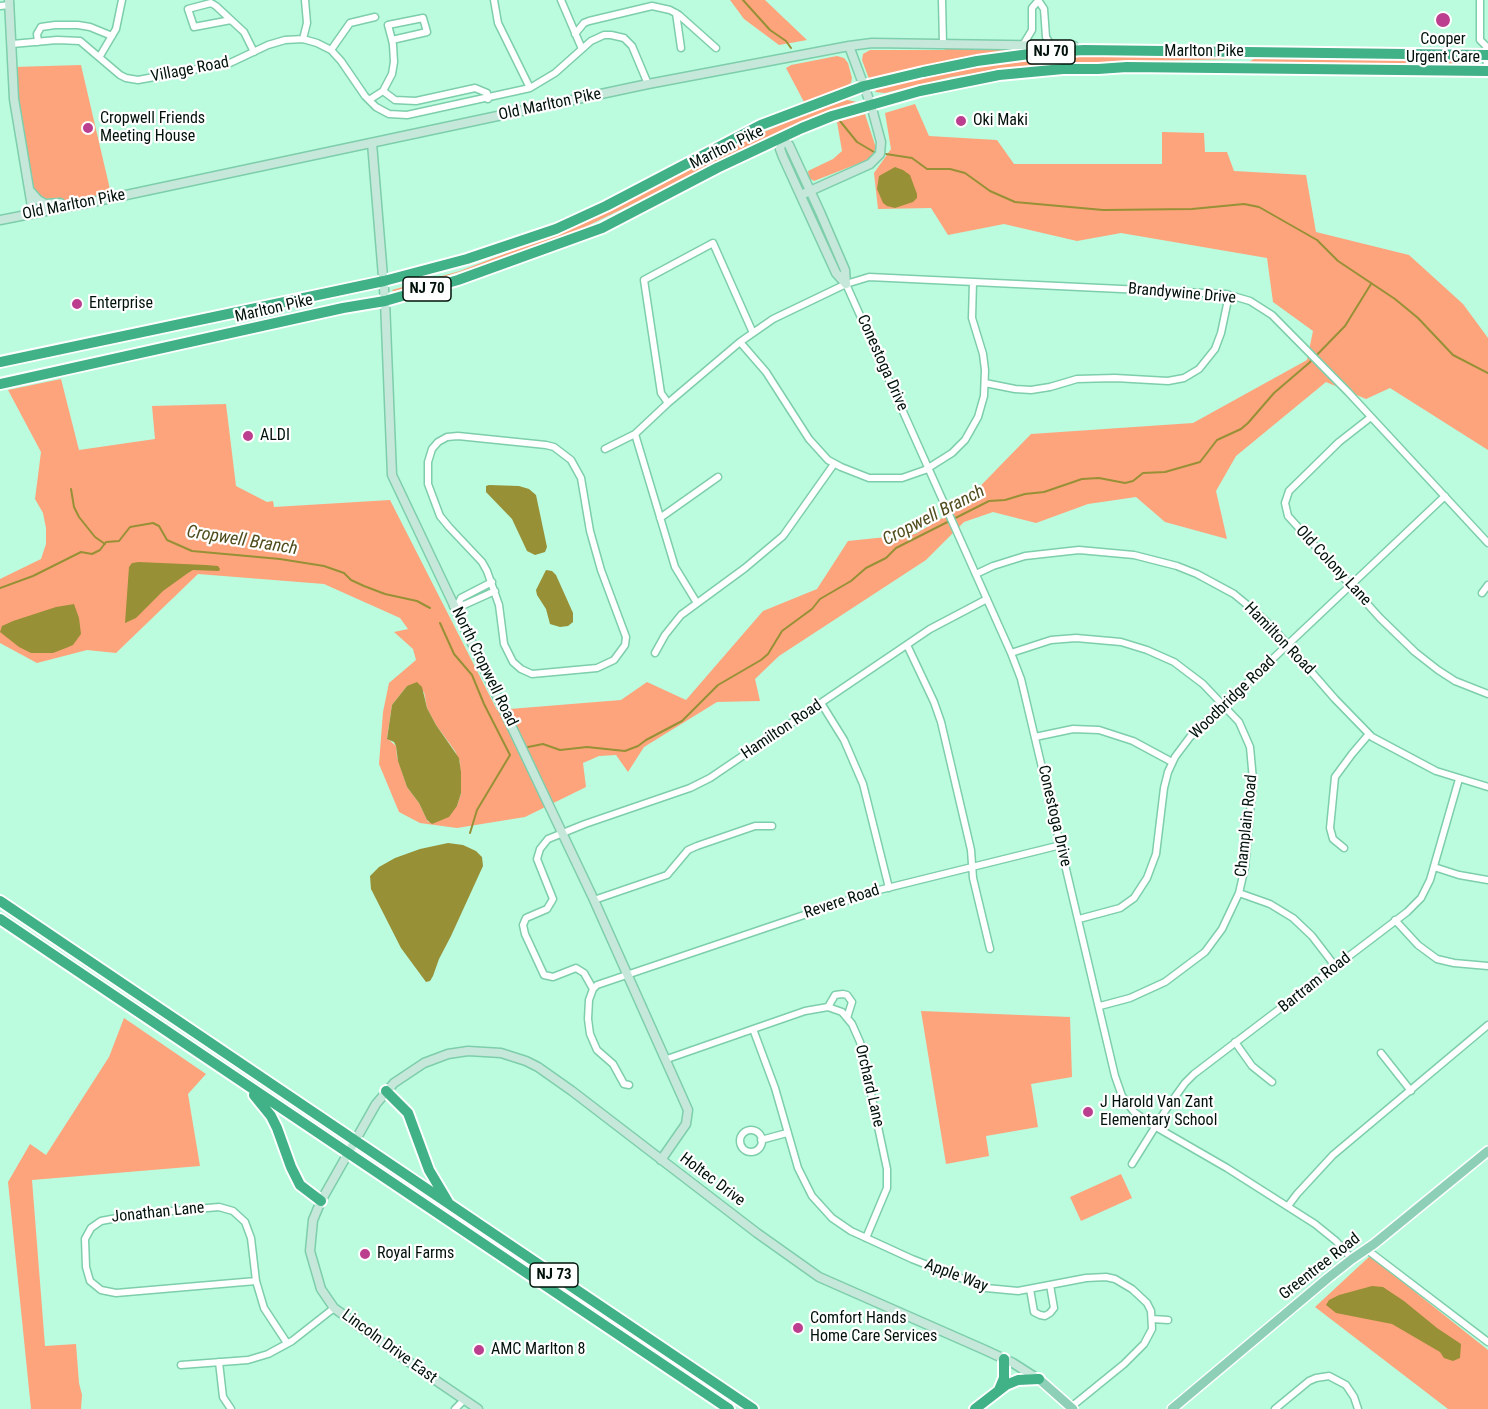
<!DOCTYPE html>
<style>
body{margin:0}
canvas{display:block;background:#bbfbde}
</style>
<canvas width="1488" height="1409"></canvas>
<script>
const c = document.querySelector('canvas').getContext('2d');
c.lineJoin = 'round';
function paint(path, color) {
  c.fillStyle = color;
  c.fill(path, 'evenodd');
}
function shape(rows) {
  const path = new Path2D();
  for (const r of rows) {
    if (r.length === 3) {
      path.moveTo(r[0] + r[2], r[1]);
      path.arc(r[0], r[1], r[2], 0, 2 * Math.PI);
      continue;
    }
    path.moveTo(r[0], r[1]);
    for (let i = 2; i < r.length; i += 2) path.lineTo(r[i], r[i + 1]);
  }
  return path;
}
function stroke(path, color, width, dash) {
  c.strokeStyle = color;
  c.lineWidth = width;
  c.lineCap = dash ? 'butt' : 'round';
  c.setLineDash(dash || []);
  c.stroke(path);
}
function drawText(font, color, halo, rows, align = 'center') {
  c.font = font + ' "Roboto Condensed",sans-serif';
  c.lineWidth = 4.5;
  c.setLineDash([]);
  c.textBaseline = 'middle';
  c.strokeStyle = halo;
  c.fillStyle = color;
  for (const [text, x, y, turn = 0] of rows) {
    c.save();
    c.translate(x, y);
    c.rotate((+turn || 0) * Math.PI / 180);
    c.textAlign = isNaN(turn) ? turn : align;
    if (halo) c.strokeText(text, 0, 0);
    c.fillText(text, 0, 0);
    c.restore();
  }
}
paint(shape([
 [730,0,765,0,807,40,779,45,744,19],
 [949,47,1020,49,958,58,869,79,862,60,863,54,870,50,944,50],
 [1114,54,1244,57,1235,59,1063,63,1012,67,951,77,885,93,875,92,877,89,942,73,997,64],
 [837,56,844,58,848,63,852,78,851,83,845,87,804,102,786,68,791,65],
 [1259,56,1473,59,1474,60,1472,63,1370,65,1258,64,1249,62],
 [81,65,112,198,64,208,49,205,31,194,13,67],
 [847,100,857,102,806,120,581,229,508,257,394,292,392,290,460,271,551,236,619,206,764,132,794,119],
 [915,104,929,136,997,140,1014,164,1162,164,1162,132,1204,133,1205,152,1227,152,1234,171,1306,175,1316,232,1409,255,1463,304,1488,338,1488,450,1390,388,1366,399,1326,382,1236,456,1216,491,1227,539,1165,522,1136,497,1088,504,1036,523,993,512,964,522,926,560,779,656,755,679,760,701,717,702,644,747,628,772,616,755,599,756,583,763,586,787,525,817,457,828,420,823,399,812,379,764,383,712,389,683,416,660,413,649,394,632,408,629,400,618,324,584,198,574,116,653,87,650,37,663,0,643,0,579,41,559,46,544,46,528,43,513,35,499,41,452,8,390,61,379,79,450,155,439,152,406,226,404,236,486,267,502,273,501,274,507,390,500,497,710,621,700,647,682,686,700,763,611,817,589,848,541,915,534,958,509,1031,434,1193,423,1307,360,1313,331,1273,302,1267,258,1121,233,1077,241,1004,224,948,235,931,208,878,209,874,173,891,149,885,113],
 [407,686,424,692,427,708,436,725,455,751,460,762,461,793,457,806,428,822,419,803,407,787,397,757,396,746,387,738,392,705],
 [865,114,876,148,870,159,814,181,809,178,808,171,833,159,842,151,837,122],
 [921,1011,1070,1017,1072,1077,1031,1084,1038,1127,986,1136,989,1156,946,1164],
 [124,1018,206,1074,188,1094,200,1166,32,1180,45,1346,76,1344,79,1383,82,1395,81,1409,31,1409,8,1182,30,1144,46,1155,109,1057],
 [1121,1174,1132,1198,1081,1221,1070,1197],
 [1370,1256,1488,1350,1488,1409,1448,1409,1315,1307]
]), '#fea47c');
paint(shape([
 [895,167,903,170,910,175,917,194,917,198,913,202,895,208,887,206,883,203,877,189,879,176],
 [489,485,519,486,529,489,536,495,547,547,545,552,535,555,527,551,512,519,486,492,486,486],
 [139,562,206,565,218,566,220,569,219,571,193,570,188,573,163,591,136,618,125,623,129,567,132,563],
 [546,570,552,571,556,575,573,613,573,622,568,626,560,627,550,624,546,609,537,595,536,590],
 [74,604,79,618,81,634,73,645,66,648,53,653,31,653,19,647,0,632,2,626,13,621,56,607],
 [417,682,422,687,427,708,436,725,459,758,461,772,461,793,457,806,449,817,432,824,427,820,419,803,407,787,398,761,396,746,394,742,387,739,392,705,407,686],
 [448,843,463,845,476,851,482,857,483,866,451,936,439,959,433,976,430,981,426,982,401,948,371,889,370,876,379,867,395,858,420,849],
 [1372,1286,1383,1287,1404,1301,1437,1328,1461,1344,1460,1358,1453,1361,1444,1358,1440,1352,1392,1324,1336,1313,1326,1305,1329,1300,1339,1295]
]), '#979036');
stroke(shape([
 [743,0,770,30,786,41,791,48],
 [840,121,857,142,874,152],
 [886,154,912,158,927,169,950,169,965,173,990,191,1015,202,1103,210,1192,209,1244,204,1259,207,1317,240,1338,261,1395,299,1418,318,1453,355,1488,373],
 [71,489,74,507,79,517,95,537,105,544],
 [0,588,33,576,81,552,92,554,100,550,106,542,119,541,130,527,153,523,159,526,167,540,192,551,280,559,324,566,344,573,351,580,364,586,385,594,417,601,430,608],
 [440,623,454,654,472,675,484,704,510,755],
 [528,747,543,744,560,750,587,747,625,751,638,746,646,740,682,721,718,685,761,660,768,654,782,631,812,609,820,599,851,581,866,568,886,558,896,548,989,501,1005,500,1025,494,1044,492,1082,479,1099,478,1125,483,1133,481,1143,473,1165,472,1200,462,1217,440,1241,429,1248,423,1274,393,1309,363,1345,326,1371,284],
 [470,833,477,810,510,755]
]), '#979036', 2);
const street = shape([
 [494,0,498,23,530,88],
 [561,0,582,49],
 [942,0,943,44],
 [1038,0,1044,9,1046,37,1051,45],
 [1480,0,1480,40,1486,46,1487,71],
 [0,6,10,5],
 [676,13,681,48],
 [231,20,194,27,188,9,211,3,216,6,231,20,244,32,254,52],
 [575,34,584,23,589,21,652,6,670,10,679,15,716,48],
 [303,39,307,23,305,0],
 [38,42,37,34,41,27,55,25,78,25,90,27,112,36],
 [12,44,57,40,80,41,120,75,126,78,138,80,230,63,268,45,285,40,303,39,317,43,331,50,341,61,365,96,376,107,389,114,407,115,530,88,555,73,591,41,604,35,611,35,624,38,632,46,648,84],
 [1023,45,1032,30,1032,8,1038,1],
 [331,50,350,23,375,17],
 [100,56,116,29,122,0],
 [383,91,395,100,416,101,475,88,487,93,488,99],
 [369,100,383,91,392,74,394,62,393,45,392,40,388,25,423,18,427,32,392,40],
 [846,284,1011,653,1021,679,1115,1076,1122,1096,1134,1112,1149,1123,1227,1168,1315,1224,1336,1241,1352,1259],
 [740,342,766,372,809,439,828,460,841,467,869,478,902,478,925,470,952,453,965,440,978,417,984,396,985,370,983,354,972,318,973,282],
 [985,383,1015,389,1031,390,1050,387,1077,379,1115,378,1168,381,1184,378,1199,369,1215,349,1221,333,1229,295],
 [668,403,661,393,644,280,713,243,753,333],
 [1371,417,1339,442,1289,491,1285,503,1288,516,1380,618,1415,652,1438,670,1455,681,1488,694],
 [635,434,675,567,697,603],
 [458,436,546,445,554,447,571,460,581,478,590,531,601,570,626,637,625,645,614,660,597,668,543,673,532,674,521,669,513,662,504,644,499,605,487,571,482,562,449,527,440,516,428,484,428,462,432,449,438,442,447,437,458,436],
 [605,449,635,434,668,403,740,342,773,319,846,284,869,277,1226,294,1250,301,1272,315,1348,392,1488,543],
 [660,518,718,477],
 [976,574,993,566,1025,556,1079,550,1134,555,1177,566,1197,574,1234,594,1257,613,1274,629,1335,699,1372,737,1436,771,1488,787],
 [1482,593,1488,585],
 [458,604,461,598,492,582],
 [453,606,458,604,464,605,495,591],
 [907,645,934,702,941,722,971,850,973,878,990,949],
 [655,653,665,635,681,615,745,568,783,536,834,464],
 [1011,653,1051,640,1076,638,1121,642,1147,650,1174,662,1203,684,1239,722,1250,747,1253,780,1245,867,1239,893,1222,929,1205,952,1165,982,1130,998,1100,1006],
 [821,703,844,740,863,784,889,888],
 [1035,737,1073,729,1099,730,1133,741,1172,762],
 [1344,848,1333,839,1330,828,1335,777,1352,754,1369,734],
 [1434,867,1459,875,1488,880],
 [1239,893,1270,904,1293,918,1312,936,1335,966],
 [594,900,667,875,688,850,697,846,755,826,772,826],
 [1079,919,1120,908,1134,898,1147,878,1156,854,1164,788,1168,772,1175,757,1190,737,1445,496],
 [1395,920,1418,945,1437,959,1454,963,1488,966],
 [593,989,584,973,576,968,553,977,544,975,525,934,523,925,526,918,547,909,553,899,537,859,540,849,548,839,585,824,690,788,710,778,930,629,987,599],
 [828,1007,835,995,843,994,847,995,852,1002,847,1018],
 [753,1029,775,1088,798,1168,812,1196,832,1218,851,1231,912,1259,986,1288,1018,1291,1086,1278,1106,1277,1115,1279,1132,1289,1147,1303,1151,1311,1152,1329,1144,1344,1124,1364,1071,1407],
 [1235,1042,1252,1066,1272,1082],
 [1381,1053,1411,1091],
 [667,1059,805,1011,828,1007,842,1012,852,1024,860,1042,887,1169,887,1188,866,1238],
 [629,1085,624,1084,613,1064,597,1050,590,1034,588,1019,589,1000,593,989,597,985,875,891,1061,845],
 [751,1141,11],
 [761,1140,787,1133],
 [1132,1164,1167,1108,1185,1083,1194,1074,1407,912,1421,898,1430,880,1459,779],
 [1288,1206,1297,1194,1333,1155,1488,1025],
 [219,1207,233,1211,245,1222,251,1238,256,1281,116,1293,101,1290,90,1281,86,1267,85,1239,91,1228,101,1221,138,1214,219,1207],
 [1366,1249,1488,1342],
 [256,1281,264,1308,287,1343],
 [1030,1289,1034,1312,1040,1315,1045,1316,1050,1313,1054,1308,1050,1285],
 [1152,1319,1168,1320],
 [219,1362,223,1397,231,1409],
 [181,1365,248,1360,268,1354,292,1341,334,1308],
 [455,1409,464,1400],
 [1275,1409,1309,1381,1316,1378,1329,1376,1346,1385,1354,1397,1358,1409]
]);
const secondary = shape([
 [9,0,14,99,33,213],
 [781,138,789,145,820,212,845,270,846,284],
 [782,141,780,149,783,157,836,273,846,284],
 [372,143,385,301,392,475,594,900,688,1110,686,1124,661,1160],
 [30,191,38,200,45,204,60,203],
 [801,195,870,164,880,154,881,142,871,105,849,46],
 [0,220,112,198,648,84,849,46,872,43,1074,46],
 [478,1409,419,1369,334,1308,321,1289,310,1251,313,1220,321,1201,376,1104,394,1083,424,1063,448,1054,468,1051,501,1053,526,1061,538,1067,572,1091,757,1233,819,1277,985,1350,1013,1363,1038,1379]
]);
const primary = shape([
 [1039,1379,1073,1409],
 [1172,1409,1328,1278,1352,1259,1374,1244,1488,1151]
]);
const highway = shape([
 [0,362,384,281,467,259,556,229,606,206,761,125,864,86,923,72,977,61,1037,53,1084,50,1488,55],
 [0,384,343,308,385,301,458,280,602,228,717,168,802,128,832,116,920,91,999,75,1063,69,1098,69,1127,67,1488,71],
 [0,901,753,1409],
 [0,919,729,1409],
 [386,1091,408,1113,429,1170,448,1202],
 [254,1095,271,1116,277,1128,291,1167,300,1185,321,1201],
 [999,1390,1004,1378,1004,1359],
 [975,1409,1006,1385,1018,1380,1039,1379]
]);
stroke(street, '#7dceab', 9);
stroke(secondary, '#7dceab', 11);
stroke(primary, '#fff', 12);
stroke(highway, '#fff', 14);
stroke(street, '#fff', 6);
stroke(secondary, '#c6e8db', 8);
stroke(primary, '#8dd0b7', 9);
stroke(highway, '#41b187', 10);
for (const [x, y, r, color] of [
 [1443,20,8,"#bc3f8f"],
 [961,121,6,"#bc3f8f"],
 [88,128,6,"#bc3f8f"],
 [77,304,6,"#bc3f8f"],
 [248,436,6,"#bc3f8f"],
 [1088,1112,6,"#bc3f8f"],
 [365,1254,6,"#bc3f8f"],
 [798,1328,6,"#bc3f8f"],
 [479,1350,6,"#bc3f8f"]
]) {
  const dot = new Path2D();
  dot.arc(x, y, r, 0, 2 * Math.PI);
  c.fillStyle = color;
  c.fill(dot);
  stroke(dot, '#fff', 2);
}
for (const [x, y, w] of [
 [1051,52,48],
 [427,289,48],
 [554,1275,48]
]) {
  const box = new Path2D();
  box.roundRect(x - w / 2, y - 12, w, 24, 4.5);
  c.fillStyle = '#fff';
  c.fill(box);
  stroke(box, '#001209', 1.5);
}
drawText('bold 15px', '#001209', null, [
 ["NJ 70",1051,52],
 ["NJ 70",427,289],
 ["NJ 73",554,1275]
]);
drawText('16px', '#001209', '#fff', [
 ["Cooper",1443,40,"center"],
 ["Urgent Care",1443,58,"center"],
 ["Cropwell Friends",100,119],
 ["Meeting House",100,137],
 ["Oki Maki",973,121],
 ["Enterprise",89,304],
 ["ALDI",260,436],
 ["J Harold Van Zant",1100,1103],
 ["Elementary School",1100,1121],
 ["Royal Farms",377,1254],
 ["Comfort Hands",810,1319],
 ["Home Care Services",810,1337],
 ["AMC Marlton 8",491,1350]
], 'left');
drawText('16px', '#001209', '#fff', [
 ["Marlton Pike",1204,52],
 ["Village Road",190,70,-11],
 ["Old Marlton Pike",550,105,-12],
 ["Marlton Pike",727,148,-26],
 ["Old Marlton Pike",74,205,-11],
 ["Brandywine Drive",1182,294,5],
 ["Marlton Pike",274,309,-13],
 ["Conestoga Drive",882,363,66],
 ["Old Colony Lane",1333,566,47],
 ["Hamilton Road",1279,639,46],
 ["North Cropwell Road",484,667,64],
 ["Woodbridge Road",1233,698,-44],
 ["Hamilton Road",782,730,-34],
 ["Conestoga Drive",1054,816,77],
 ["Champlain Road",1247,826,-84],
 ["Revere Road",842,902,-18],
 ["Bartram Road",1315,983,-38],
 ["Orchard Lane",869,1086,77],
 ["Holtec Drive",712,1180,37],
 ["Jonathan Lane",158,1213,-6],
 ["Greentree Road",1320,1267,-38],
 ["Apple Way",956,1276,21],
 ["Lincoln Drive East",389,1347,36]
]);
drawText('italic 18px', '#504d1d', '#fff', [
 ["Cropwell Branch",934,516,-27],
 ["Cropwell Branch",242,541,9]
]);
</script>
